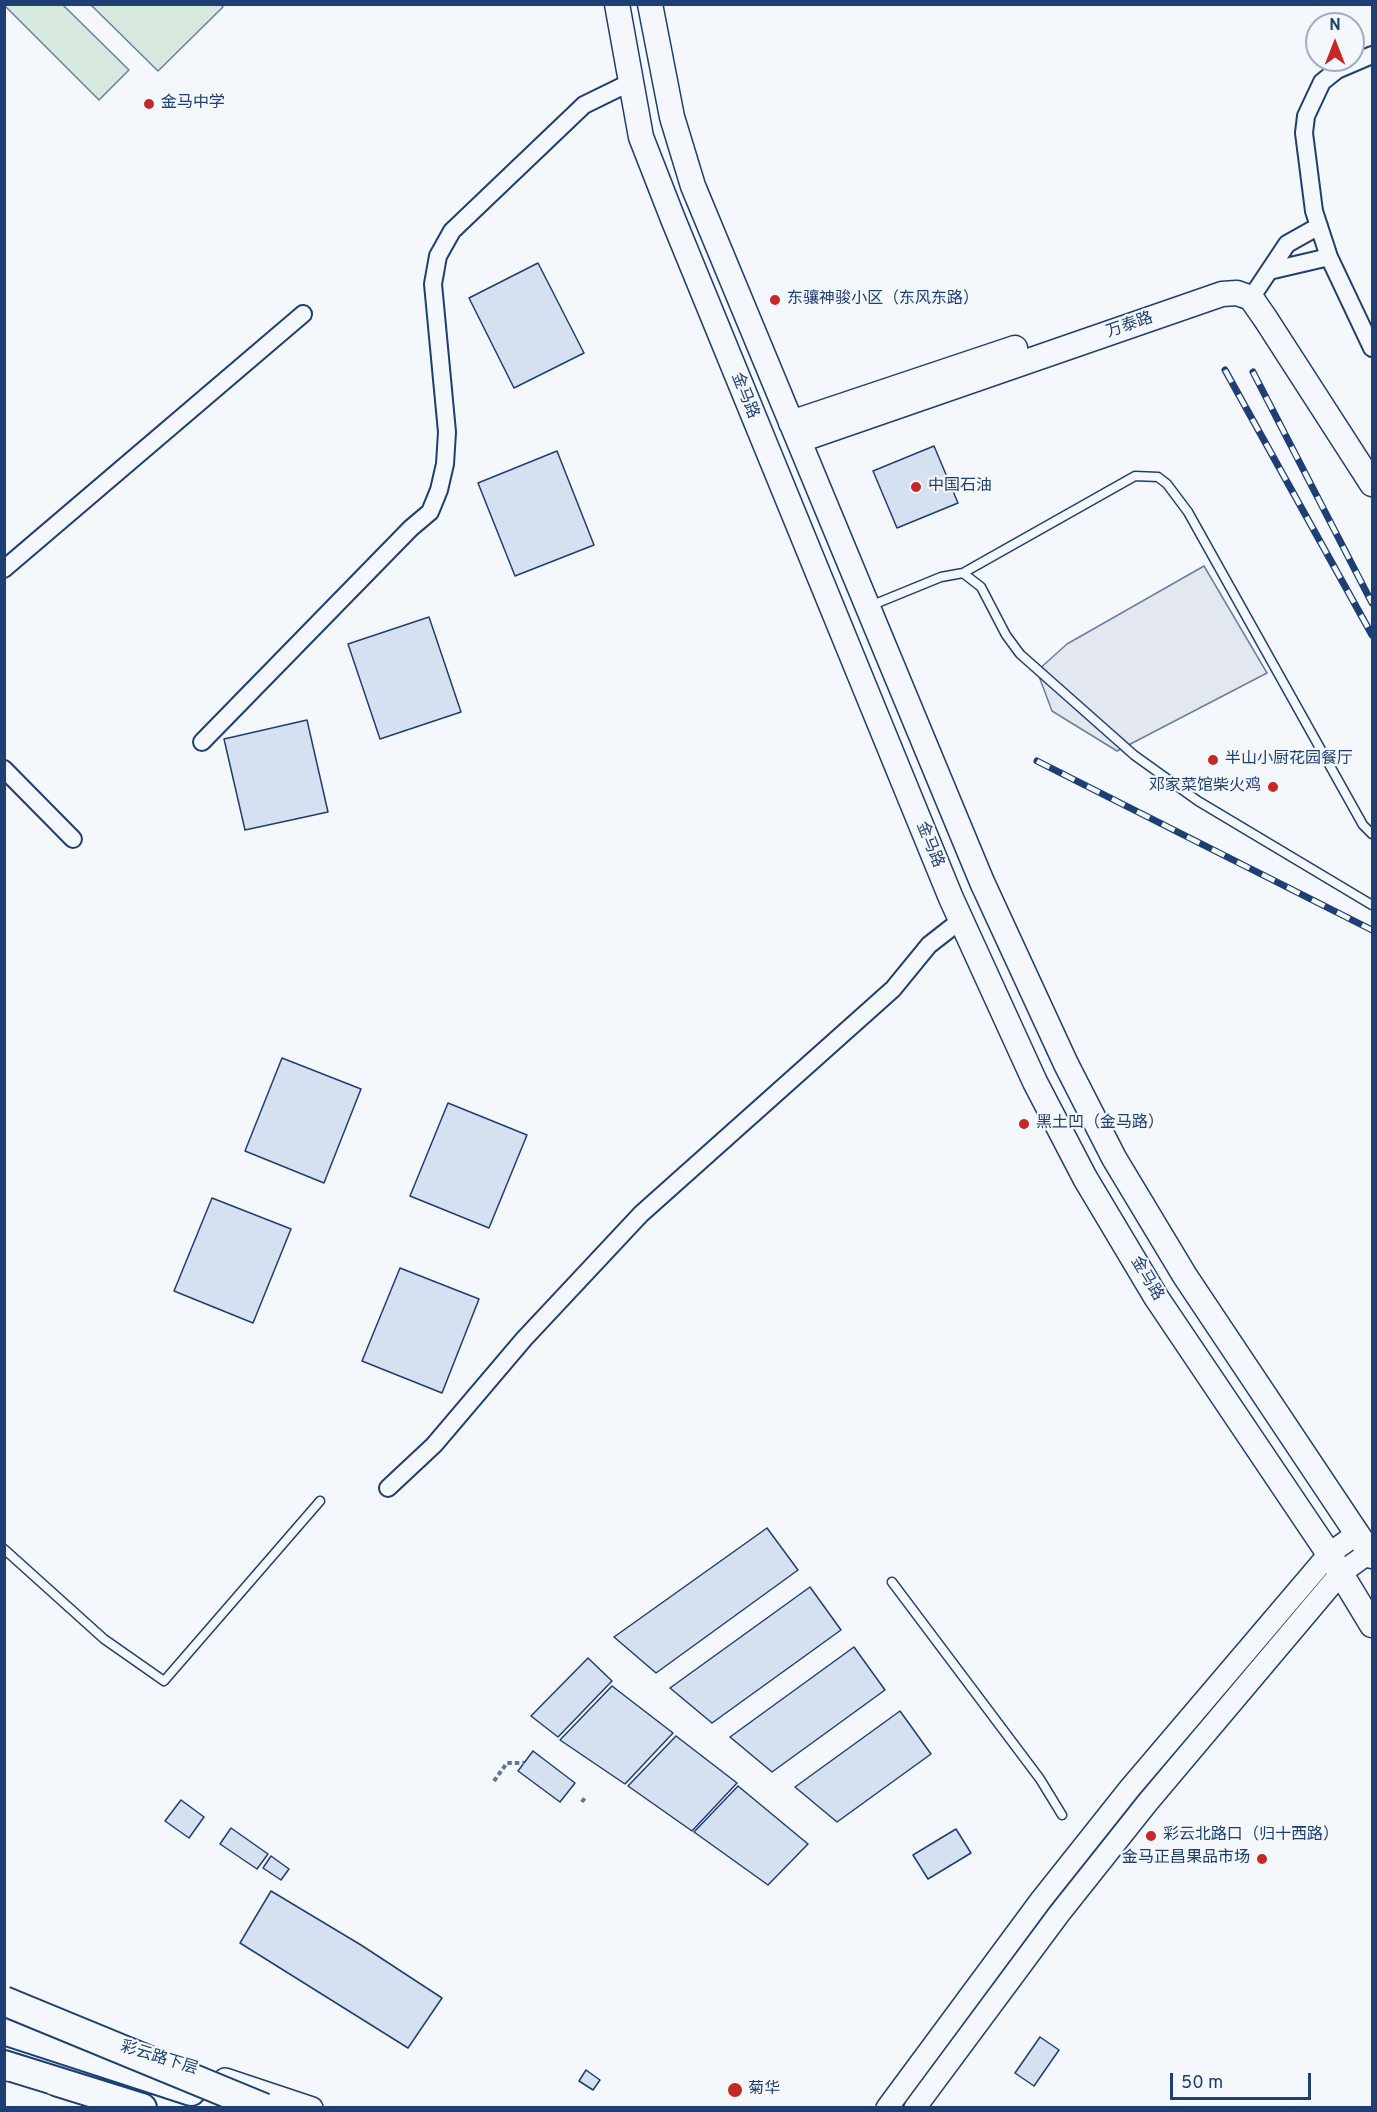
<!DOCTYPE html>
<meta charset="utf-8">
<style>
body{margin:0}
#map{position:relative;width:1377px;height:2112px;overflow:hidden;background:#f4f7fb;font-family:Overpass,sans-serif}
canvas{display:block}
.frame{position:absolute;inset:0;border:6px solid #1d3f73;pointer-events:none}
.north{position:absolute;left:1305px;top:12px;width:60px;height:60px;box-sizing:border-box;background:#f4f7fb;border:2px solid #9eadc5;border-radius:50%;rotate:0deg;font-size:16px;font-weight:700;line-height:24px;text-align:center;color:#1d3f73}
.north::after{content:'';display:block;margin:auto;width:21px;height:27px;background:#c62828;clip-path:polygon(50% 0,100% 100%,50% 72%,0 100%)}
.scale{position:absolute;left:1170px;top:2073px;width:141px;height:27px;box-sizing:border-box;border:3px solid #1d3f73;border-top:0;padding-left:8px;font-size:18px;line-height:21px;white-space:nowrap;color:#1d3f73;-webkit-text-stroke:4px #f4f7fb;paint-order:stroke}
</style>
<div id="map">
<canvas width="1377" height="2112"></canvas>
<div class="frame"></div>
<div class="north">N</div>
<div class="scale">50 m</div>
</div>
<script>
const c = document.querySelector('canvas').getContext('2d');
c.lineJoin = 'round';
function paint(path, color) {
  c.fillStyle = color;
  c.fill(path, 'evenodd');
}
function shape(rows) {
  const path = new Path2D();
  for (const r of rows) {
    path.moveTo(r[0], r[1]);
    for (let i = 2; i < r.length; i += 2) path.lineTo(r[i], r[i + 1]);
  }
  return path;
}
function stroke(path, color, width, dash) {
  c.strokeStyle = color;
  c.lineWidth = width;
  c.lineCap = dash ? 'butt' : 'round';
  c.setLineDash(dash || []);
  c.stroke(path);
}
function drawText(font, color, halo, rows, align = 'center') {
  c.font = font + ' Overpass,"Noto Sans SC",sans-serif';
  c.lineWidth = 4.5;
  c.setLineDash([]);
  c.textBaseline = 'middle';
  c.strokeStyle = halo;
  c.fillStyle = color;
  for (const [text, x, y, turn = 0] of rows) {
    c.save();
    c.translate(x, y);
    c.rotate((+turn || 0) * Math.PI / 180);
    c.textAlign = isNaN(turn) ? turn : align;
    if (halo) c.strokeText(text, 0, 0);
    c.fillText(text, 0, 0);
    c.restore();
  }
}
const green = shape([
 [220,4,223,7,158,71,91,5,220,4],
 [4,5,63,5,129,70,99,100,4,5]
]);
paint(green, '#d7e8df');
stroke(green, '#687fa3', 1.5);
const parking = shape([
 [1204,566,1267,673,1117,751,1052,711,1037,671,1067,644,1204,566]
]);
paint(parking, '#e3e8f0');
stroke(parking, '#687fa3', 1.5);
const building = shape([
 [538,263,584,353,514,388,469,298,538,263],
 [934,446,958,503,897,528,873,471,934,446],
 [557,451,594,545,515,576,478,483,557,451],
 [429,617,461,712,380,739,348,644,429,617],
 [307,720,328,812,245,830,224,739,307,720],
 [282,1058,361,1089,324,1183,245,1151,282,1058],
 [448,1103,527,1135,489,1228,410,1196,448,1103],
 [212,1198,291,1229,253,1323,174,1291,212,1198],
 [400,1268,479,1299,442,1393,362,1361,400,1268],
 [767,1528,798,1570,656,1673,614,1637,767,1528],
 [810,1587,841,1630,712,1723,670,1688,810,1587],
 [854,1647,885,1690,772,1772,730,1737,854,1647],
 [588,1658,612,1681,558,1737,531,1716,588,1658],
 [612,1686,673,1733,625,1784,560,1740,612,1686],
 [900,1711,931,1754,837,1822,795,1787,900,1711],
 [676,1736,737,1783,692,1831,628,1786,676,1736],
 [533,1751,575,1783,560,1802,518,1771,533,1751],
 [738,1786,808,1844,768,1885,694,1832,738,1786],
 [181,1800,204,1817,189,1838,165,1821,181,1800],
 [231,1828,268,1854,257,1869,220,1844,231,1828],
 [956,1829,971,1853,928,1879,913,1855,956,1829],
 [271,1856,289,1869,281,1880,263,1868,271,1856],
 [271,1891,361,1945,442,1998,408,2048,240,1943,271,1891],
 [1040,2037,1059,2050,1034,2086,1015,2073,1040,2037],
 [586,2070,600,2080,593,2090,579,2081,586,2070]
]);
paint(building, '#d5e0f0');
stroke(building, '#1d3f73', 1.5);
const service = shape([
 [963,573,1135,476,1158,477,1167,484,1188,512,1363,825,1372,834],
 [870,606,941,577,963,573,981,587,1006,635,1020,654,1134,755,1198,801,1372,905],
 [4,1549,104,1639,164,1681,320,1501],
 [892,1582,1040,1779,1062,1815]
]);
const minor = shape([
 [1372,55,1337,70,1322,82,1306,116,1304,133,1314,211,1329,257,1372,348],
 [1269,271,1329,257],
 [1251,298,1287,244,1319,226],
 [4,569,303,314],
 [202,742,411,528,430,512,439,490,445,464,447,432,433,284,438,256,452,231,584,105,631,82],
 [4,769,73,839],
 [388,1488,434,1445,524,1339,641,1214,893,989,929,945,961,920]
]);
const tertiary = shape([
 [225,2079,312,2108],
 [887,2108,1041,1900,1130,1788,1329,1554,1358,1533],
 [915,2108,1059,1914,1148,1802,1341,1573,1370,1552]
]);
const secondary = shape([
 [617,4,641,137,673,219,951,898,1035,1082,1085,1178,1156,1297,1329,1554,1372,1625],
 [650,4,672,117,693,186,982,882,1066,1064,1114,1158,1185,1276,1372,1556],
 [791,423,1015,348],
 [800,440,1222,294,1237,293,1251,298,1265,318,1372,484]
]);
const trunk = shape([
 [4,2030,191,2091],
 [4,2065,142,2108]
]);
stroke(service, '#1d3f73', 11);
stroke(minor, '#1d3f73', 20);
stroke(tertiary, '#1d3f73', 24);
stroke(secondary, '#1d3f73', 27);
stroke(trunk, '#1d3f73', 32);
stroke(shape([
 [494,1781,507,1763,524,1763],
 [582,1802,586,1796]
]), '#5e769c', 4, [4.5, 3]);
stroke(service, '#f4f7fb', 8);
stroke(minor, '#f4f7fb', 16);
stroke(tertiary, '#f4f7fb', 21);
stroke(secondary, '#f4f7fb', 24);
stroke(trunk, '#f4f7fb', 28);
const rail = shape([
 [1225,370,1372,635],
 [1253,372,1372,603],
 [1037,761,1372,930]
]);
stroke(rail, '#1d3f73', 7);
stroke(rail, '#f4f7fb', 4.5, [14]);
const trunkBridge = shape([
 [4,2001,264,2108],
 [4,2096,43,2108]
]);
stroke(trunkBridge, '#1d3f73', 32, []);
stroke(trunkBridge, '#f4f7fb', 28);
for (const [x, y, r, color] of [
 [149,104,6,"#c62828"],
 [775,300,6,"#c62828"],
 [916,487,6,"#c62828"],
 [1213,760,6,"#c62828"],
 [1273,787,6,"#c62828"],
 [1024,1124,6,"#c62828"],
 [1151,1836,6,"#c62828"],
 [1262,1859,6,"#c62828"],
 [735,2090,8,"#c62828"]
]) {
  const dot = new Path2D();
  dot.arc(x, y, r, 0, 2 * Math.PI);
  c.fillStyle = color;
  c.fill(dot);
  stroke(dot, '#f4f7fb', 2);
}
drawText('16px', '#1d3f73', '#f4f7fb', [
 ["金马中学",161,104],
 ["东骧神骏小区（东风东路）",787,300],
 ["中国石油",928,487],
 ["半山小厨花园餐厅",1225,760],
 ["邓家菜馆柴火鸡",1261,787,"right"],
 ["黑土凹（金马路）",1036,1124],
 ["彩云北路口（归十西路）",1163,1836],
 ["金马正昌果品市场",1250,1859,"right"],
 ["菊华",748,2090]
], 'left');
drawText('16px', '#1d3f73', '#f4f7fb', [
 ["万泰路",1130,326,-19],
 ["金马路",744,396,68],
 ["金马路",929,845,68],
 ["金马路",1146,1279,59],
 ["彩云路下层",159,2059,17]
]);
</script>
